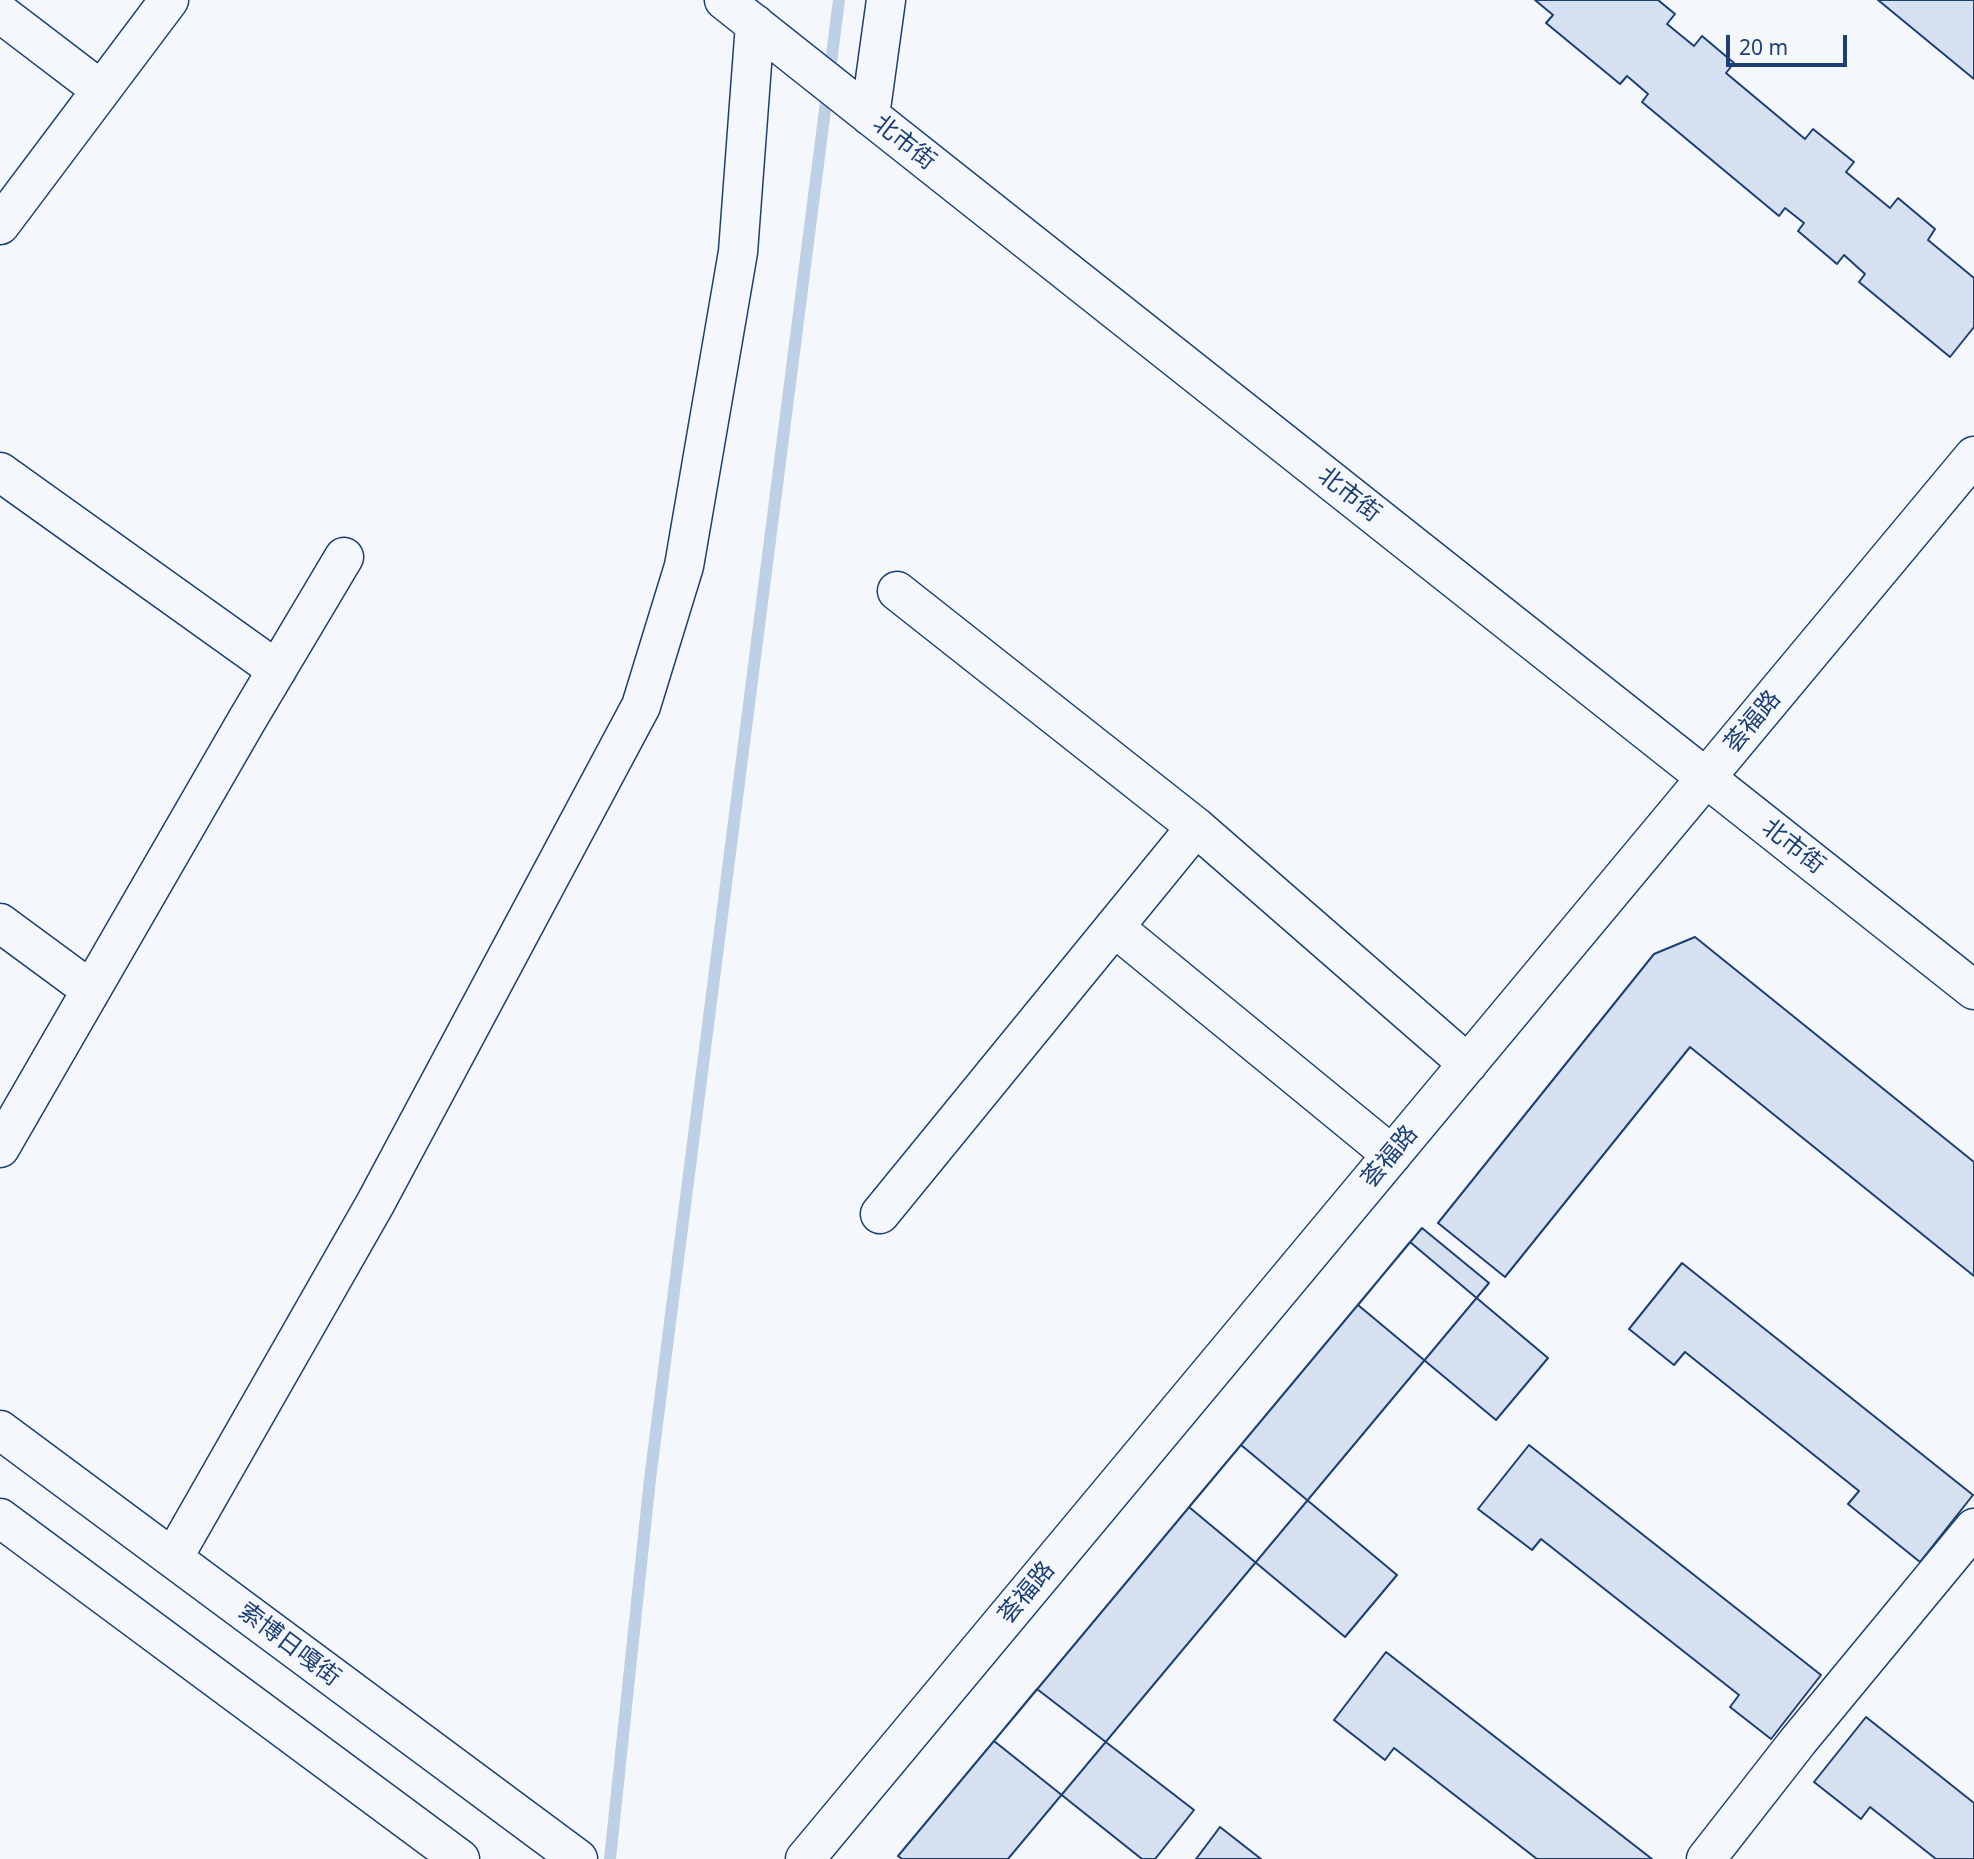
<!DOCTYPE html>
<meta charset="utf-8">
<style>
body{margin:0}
#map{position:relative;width:1974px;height:1859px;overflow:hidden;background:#f4f7fb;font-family:"Noto Sans",sans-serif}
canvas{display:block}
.scale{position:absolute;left:1726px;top:35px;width:121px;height:32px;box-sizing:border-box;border:4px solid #1d3f73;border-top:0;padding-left:9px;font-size:21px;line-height:24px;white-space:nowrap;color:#1d3f73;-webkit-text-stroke:5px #f4f7fb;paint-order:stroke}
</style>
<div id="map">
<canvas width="1974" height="1859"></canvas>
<div class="scale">20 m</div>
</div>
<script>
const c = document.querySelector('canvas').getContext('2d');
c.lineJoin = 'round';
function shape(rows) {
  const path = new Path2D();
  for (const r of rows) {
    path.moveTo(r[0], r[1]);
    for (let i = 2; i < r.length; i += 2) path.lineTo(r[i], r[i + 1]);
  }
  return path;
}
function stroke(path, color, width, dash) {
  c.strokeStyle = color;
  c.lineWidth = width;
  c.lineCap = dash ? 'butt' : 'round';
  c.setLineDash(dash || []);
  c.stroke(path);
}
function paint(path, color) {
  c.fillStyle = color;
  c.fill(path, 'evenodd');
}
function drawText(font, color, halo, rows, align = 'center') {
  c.font = font + ' "Noto Sans","Noto Sans SC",sans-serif';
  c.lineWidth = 5;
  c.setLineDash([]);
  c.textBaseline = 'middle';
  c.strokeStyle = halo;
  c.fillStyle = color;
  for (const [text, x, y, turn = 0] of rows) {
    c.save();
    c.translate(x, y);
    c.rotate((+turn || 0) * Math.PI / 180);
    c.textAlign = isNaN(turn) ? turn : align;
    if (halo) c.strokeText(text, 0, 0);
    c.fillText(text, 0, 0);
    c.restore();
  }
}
stroke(shape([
 [610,1859,650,1479,839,0]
]), '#bed0e5', 12);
const building = shape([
 [1535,0,1658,0,1675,14,1667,24,1694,46,1702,36,1734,63,1726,73,1805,139,1813,129,1854,162,1846,172,1890,208,1898,198,1935,229,1928,240,1974,278,1974,327,1950,357,1859,282,1865,274,1844,255,1837,264,1798,231,1804,223,1785,208,1779,216,1642,102,1648,94,1627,76,1620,84,1546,23,1553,15,1535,0],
 [1878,0,1974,0,1974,79,1878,0],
 [1695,937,1974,1162,1974,1276,1690,1047,1505,1277,1438,1223,1654,954,1695,937],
 [1422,1228,1489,1283,1008,1859,902,1859,898,1856,1422,1228],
 [1410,1242,1548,1358,1496,1420,1358,1305,1410,1242],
 [1682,1263,1973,1495,1920,1562,1848,1504,1859,1491,1685,1352,1674,1365,1629,1329,1682,1263],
 [1241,1445,1397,1575,1345,1637,1189,1507,1241,1445],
 [1529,1445,1821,1675,1771,1739,1730,1707,1739,1695,1541,1539,1532,1550,1478,1509,1529,1445],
 [1386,1652,1652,1859,1537,1859,1394,1748,1385,1760,1334,1720,1386,1652],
 [1037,1689,1194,1810,1155,1859,1142,1859,994,1741,1037,1689],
 [1866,1717,1974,1803,1974,1859,1936,1859,1870,1807,1861,1819,1814,1782,1866,1717],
 [1220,1827,1261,1859,1196,1859,1220,1827]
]);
paint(building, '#d5e0f0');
stroke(building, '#1d3f73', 2);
const minor = shape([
 [724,0,1974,990],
 [0,13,101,90],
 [870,116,886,0],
 [0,225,169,0],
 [0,472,277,670],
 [897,591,1196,827,1468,1064],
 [0,923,91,990],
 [1114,927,1392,1155],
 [0,1148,247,720,344,557],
 [880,1214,1196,827],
 [0,1430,578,1859],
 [0,1518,460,1859],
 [173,1558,375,1204,641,706,684,566,738,252,755,24],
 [805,1859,1974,456],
 [1706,1859,1799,1740,1974,1528]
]);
stroke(minor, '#1d3f73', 41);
stroke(minor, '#f4f7fb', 38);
drawText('24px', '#1d3f73', '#f4f7fb', [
 ["北市街",904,143,38],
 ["北市街",1349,495,38],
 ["荟福路",1753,722,-50],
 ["北市街",1793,847,38],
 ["荟福路",1390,1157,-50],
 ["荟福路",1027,1593,-50],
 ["索博日嘎街",289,1645,37]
]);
</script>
